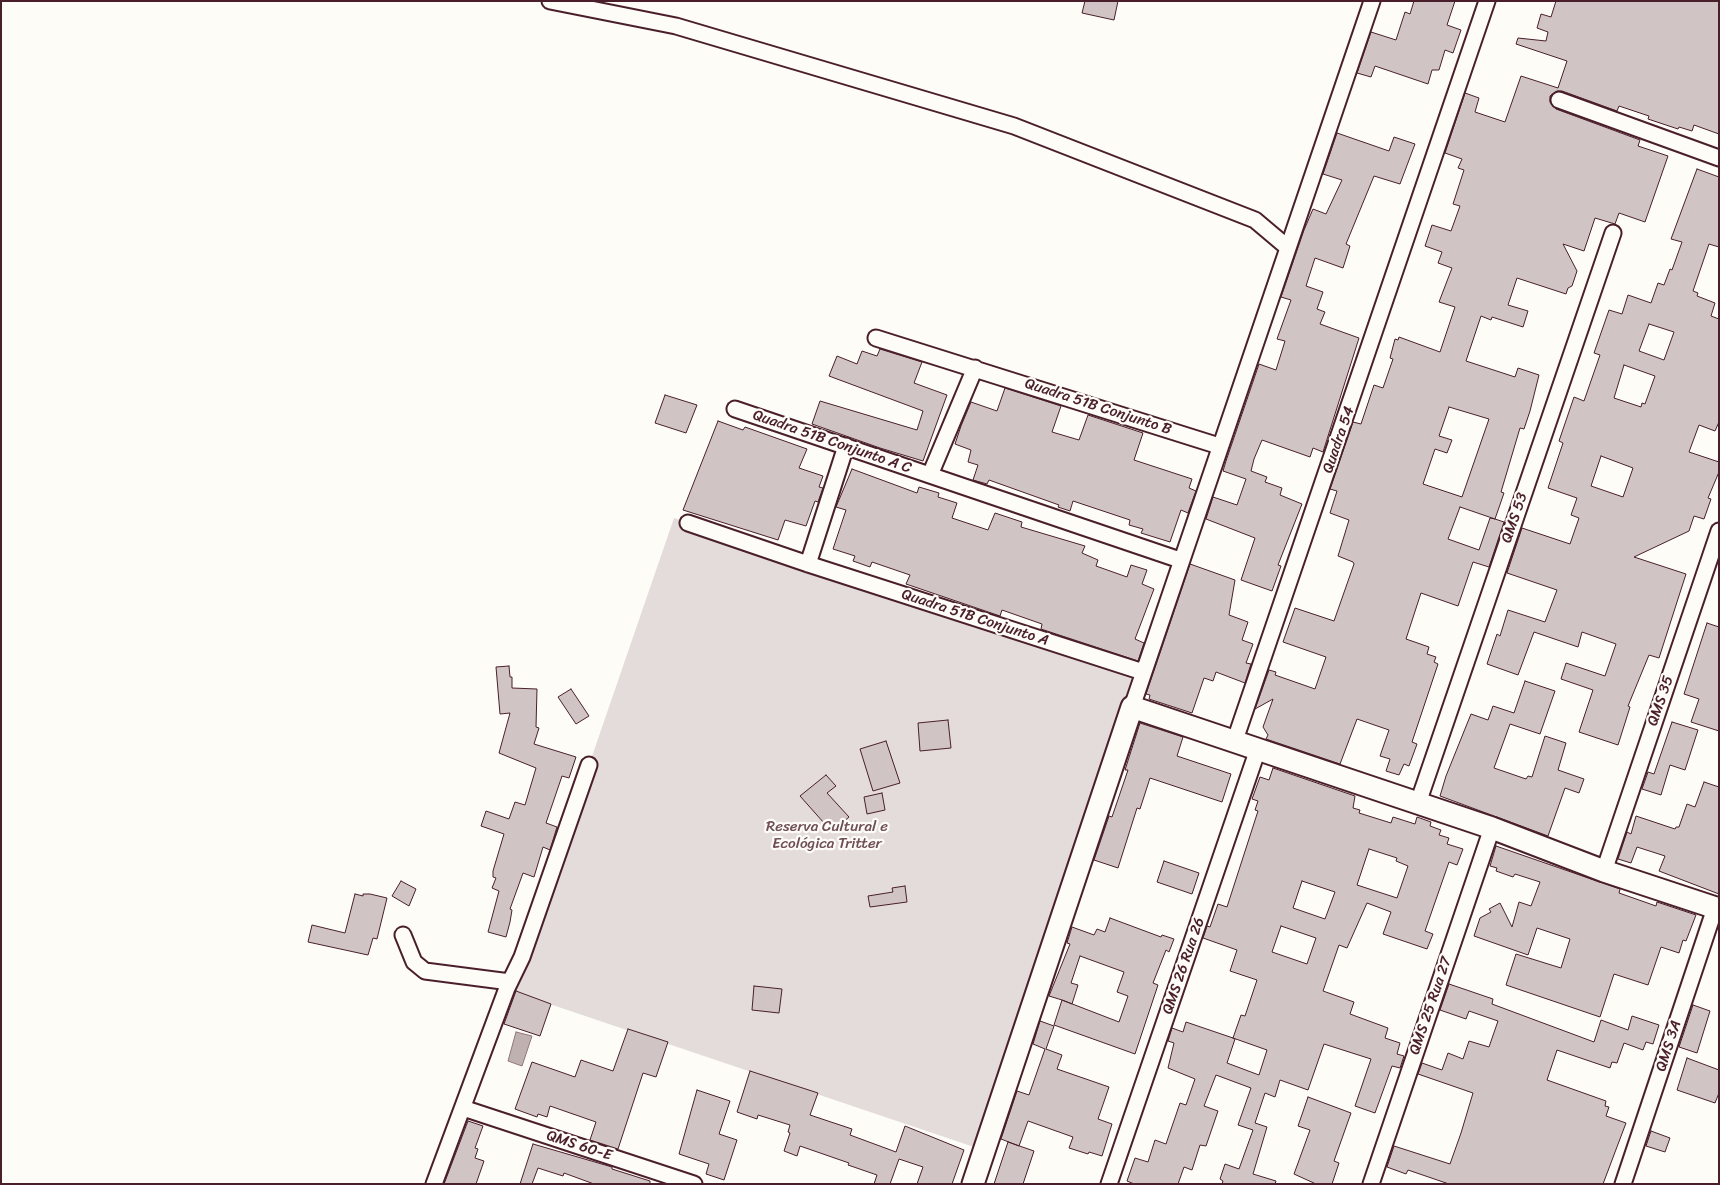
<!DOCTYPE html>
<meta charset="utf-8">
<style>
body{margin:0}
#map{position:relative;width:1720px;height:1185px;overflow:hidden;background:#fdfcf7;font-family:Sriracha,sans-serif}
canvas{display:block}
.frame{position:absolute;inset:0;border:2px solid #4a1f2b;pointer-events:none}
</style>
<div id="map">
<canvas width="1720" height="1185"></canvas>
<div class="frame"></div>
</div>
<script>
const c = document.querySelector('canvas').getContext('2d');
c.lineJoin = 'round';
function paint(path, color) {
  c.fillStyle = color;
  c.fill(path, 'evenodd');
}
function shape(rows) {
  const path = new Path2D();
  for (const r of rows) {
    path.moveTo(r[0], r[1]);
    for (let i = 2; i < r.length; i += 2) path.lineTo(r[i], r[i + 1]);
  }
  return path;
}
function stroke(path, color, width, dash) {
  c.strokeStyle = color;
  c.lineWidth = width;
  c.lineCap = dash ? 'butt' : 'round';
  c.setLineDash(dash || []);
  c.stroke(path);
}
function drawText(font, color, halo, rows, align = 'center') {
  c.font = font + ' Sriracha,sans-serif';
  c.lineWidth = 4.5;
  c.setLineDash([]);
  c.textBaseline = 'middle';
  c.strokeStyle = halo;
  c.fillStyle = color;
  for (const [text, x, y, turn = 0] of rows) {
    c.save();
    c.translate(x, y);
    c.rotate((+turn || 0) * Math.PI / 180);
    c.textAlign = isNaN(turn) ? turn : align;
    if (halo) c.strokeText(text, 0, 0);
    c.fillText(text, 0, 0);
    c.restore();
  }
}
paint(shape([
 [674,518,1139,674,983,1150,505,989,589,765]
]), '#e3dcda');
const water = shape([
 [516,1032,532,1036,522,1066,508,1061,516,1032]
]);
paint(water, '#c0b1b1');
stroke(water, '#91777b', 1);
const building = shape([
 [1085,1,1118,1,1114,20,1082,13,1085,1],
 [1414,1,1455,1,1447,25,1461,30,1453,53,1445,50,1439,70,1432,70,1428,84,1375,66,1371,77,1357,73,1371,32,1396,40,1405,12,1410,14,1414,1],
 [1556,1,1719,1,1719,134,1694,125,1692,131,1679,127,1678,129,1648,119,1649,116,1619,106,1617,111,1562,91,1557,91,1550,96,1550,102,1556,109,1640,140,1638,146,1668,156,1645,222,1619,213,1615,224,1595,218,1584,251,1563,244,1577,271,1572,286,1568,288,1566,294,1517,278,1508,305,1528,311,1523,327,1492,317,1491,320,1481,316,1466,361,1515,377,1518,368,1539,375,1530,411,1524,429,1520,428,1501,492,1504,493,1495,519,1504,522,1489,567,1473,562,1458,606,1421,593,1406,639,1429,647,1427,654,1436,657,1434,662,1438,664,1412,742,1417,744,1409,766,1404,764,1399,775,1386,771,1390,759,1380,756,1389,730,1357,719,1340,764,1266,739,1268,735,1263,727,1273,699,1255,709,1269,670,1276,672,1275,675,1315,689,1326,657,1283,642,1295,608,1334,621,1354,564,1353,562,1338,556,1349,520,1330,513,1337,491,1330,489,1353,422,1361,424,1374,385,1383,388,1393,359,1390,358,1395,339,1398,340,1399,337,1440,352,1455,307,1439,302,1452,268,1438,263,1442,252,1425,246,1432,225,1451,231,1460,206,1453,204,1464,170,1458,168,1462,159,1445,153,1465,93,1479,98,1475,112,1505,122,1521,76,1558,88,1567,61,1516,44,1518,38,1546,41,1548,32,1537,28,1541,14,1551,17,1556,1],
 [1449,407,1489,419,1462,497,1423,484,1435,449,1447,453,1452,440,1439,436,1449,407],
 [1460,507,1495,519,1490,518,1479,550,1448,539,1460,507],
 [1337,133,1389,151,1394,137,1415,144,1400,184,1374,176,1346,244,1350,246,1343,268,1315,258,1306,286,1323,292,1317,309,1325,312,1320,324,1359,338,1323,452,1313,448,1310,457,1262,440,1254,459,1251,471,1267,477,1265,482,1282,488,1280,495,1302,504,1278,565,1281,566,1272,591,1241,580,1255,538,1206,519,1213,497,1237,505,1246,479,1223,471,1226,461,1259,364,1276,370,1285,341,1277,339,1291,300,1281,297,1304,230,1313,209,1326,214,1342,180,1323,174,1337,133],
 [1697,169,1719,177,1719,247,1709,244,1693,291,1698,293,1697,296,1715,303,1711,316,1719,319,1719,422,1715,431,1699,425,1689,452,1719,462,1719,472,1708,498,1711,499,1704,519,1694,516,1689,531,1634,557,1686,574,1659,658,1649,655,1628,706,1630,707,1618,745,1579,732,1593,690,1561,679,1566,663,1605,676,1616,644,1582,632,1578,647,1534,632,1518,675,1487,664,1497,634,1500,636,1508,610,1545,622,1557,590,1507,573,1522,528,1570,544,1579,518,1571,515,1577,498,1548,488,1563,443,1559,441,1574,397,1584,401,1600,355,1594,353,1609,310,1622,314,1628,295,1651,303,1658,283,1664,285,1670,269,1672,270,1682,242,1671,239,1697,169],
 [1649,324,1674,332,1664,360,1639,351,1649,324],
 [1624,365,1655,376,1645,404,1642,403,1641,407,1614,398,1624,365],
 [1601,456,1633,468,1623,497,1591,486,1601,456],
 [880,349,922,362,914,383,947,395,923,461,880,448,812,424,820,401,917,430,923,411,829,376,837,356,857,364,862,351,877,356,880,349],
 [1005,388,1061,406,1052,432,1079,440,1088,415,1143,433,1134,460,1192,479,1189,488,1196,491,1188,513,1181,510,1170,542,1141,533,1143,529,1129,525,1130,520,1073,501,1070,511,1058,507,1059,505,989,480,987,484,973,480,978,465,968,462,971,450,955,444,961,426,971,402,997,411,1005,388],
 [665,395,697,405,686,433,655,423,665,395],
 [718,421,743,430,745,427,807,449,799,468,823,476,819,487,823,488,818,502,815,501,806,526,785,520,778,540,683,510,718,421],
 [852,469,917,493,919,487,939,493,938,497,957,503,952,518,988,530,995,513,1022,522,1021,527,1085,546,1082,553,1098,560,1096,566,1127,577,1131,565,1147,570,1142,584,1154,589,1135,639,1144,643,1138,661,1047,631,1041,629,1042,624,1002,610,1000,616,906,584,910,575,872,562,870,567,853,561,855,556,833,549,846,510,836,507,852,469],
 [1190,564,1235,580,1229,615,1248,622,1242,640,1253,644,1246,663,1251,664,1245,683,1216,672,1213,681,1204,678,1192,713,1149,699,1150,695,1146,694,1190,564],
 [1707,623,1719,627,1719,731,1691,722,1699,699,1684,694,1707,623],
 [509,666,510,677,512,677,512,688,537,689,536,727,539,728,534,744,576,757,569,778,562,776,546,823,557,827,550,850,543,847,534,877,523,873,510,909,512,910,510,922,506,937,488,932,499,891,492,888,496,878,493,877,493,871,504,834,481,826,486,811,509,819,515,802,525,805,536,768,499,753,510,713,500,714,496,667,509,666],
 [1525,681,1555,691,1540,734,1510,724,1494,768,1526,779,1528,776,1532,777,1545,736,1566,743,1558,770,1584,779,1579,793,1565,788,1548,836,1440,796,1446,776,1471,714,1488,720,1493,706,1514,713,1525,681],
 [571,689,589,716,576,724,558,697,571,689],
 [948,720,951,748,920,751,918,723,948,720],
 [1672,722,1698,730,1685,770,1670,765,1661,795,1642,789,1648,772,1654,774,1672,722],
 [1140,723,1183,737,1177,756,1231,774,1222,802,1150,778,1140,809,1137,808,1118,868,1094,860,1109,816,1112,817,1128,770,1125,770,1140,723],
 [886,741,900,783,873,791,860,749,886,741],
 [1273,768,1355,796,1353,808,1360,810,1359,813,1391,823,1393,817,1415,824,1417,817,1431,822,1430,826,1441,830,1439,835,1449,838,1447,844,1463,849,1457,865,1449,862,1425,931,1433,934,1427,949,1383,934,1391,912,1367,903,1347,948,1339,945,1323,991,1354,1002,1350,1014,1388,1028,1385,1038,1400,1043,1397,1054,1404,1056,1400,1068,1392,1066,1375,1113,1355,1106,1371,1059,1324,1044,1308,1090,1280,1080,1275,1097,1265,1093,1255,1123,1267,1127,1253,1174,1276,1181,1275,1184,1222,1184,1223,1181,1220,1179,1225,1164,1239,1169,1253,1130,1238,1125,1251,1088,1216,1075,1204,1106,1218,1111,1206,1146,1200,1145,1192,1170,1184,1167,1178,1184,1134,1184,1127,1181,1135,1158,1148,1162,1155,1140,1166,1144,1180,1103,1186,1105,1195,1079,1168,1068,1174,1043,1168,1041,1172,1028,1183,1032,1186,1022,1233,1038,1241,1015,1245,1016,1257,980,1230,971,1237,950,1203,938,1207,926,1210,927,1218,904,1227,907,1258,811,1255,810,1258,801,1252,799,1260,777,1269,780,1273,768],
 [1369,849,1397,858,1396,861,1408,866,1397,898,1357,885,1369,849],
 [1302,881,1335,892,1325,919,1293,908,1302,881],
 [1281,926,1316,938,1307,964,1272,952,1281,926],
 [1233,1038,1267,1050,1259,1075,1227,1063,1235,1039,1233,1038],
 [826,775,836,786,827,793,849,817,832,832,800,796,826,775],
 [1704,782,1719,787,1719,894,1659,871,1665,856,1637,847,1631,863,1618,859,1627,832,1631,834,1636,816,1675,829,1676,827,1679,827,1687,804,1695,807,1704,782],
 [882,793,885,810,867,814,864,797,882,793],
 [1496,846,1620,889,1619,893,1656,906,1657,902,1696,915,1686,941,1683,940,1679,953,1661,947,1648,985,1614,974,1600,1017,1506,985,1516,954,1561,968,1570,939,1537,928,1528,955,1474,936,1480,918,1491,912,1489,909,1500,903,1512,927,1519,902,1531,906,1540,882,1515,874,1513,877,1496,871,1497,868,1490,866,1496,846],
 [1164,861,1199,873,1192,894,1157,882,1164,861],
 [401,881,416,889,409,906,392,896,401,881],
 [905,886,907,902,870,907,868,896,893,892,892,888,905,886],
 [355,894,363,896,363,894,370,894,387,898,377,939,373,938,368,955,308,942,312,925,345,933,355,894],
 [1110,918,1161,937,1162,935,1174,939,1169,952,1166,950,1153,983,1158,985,1135,1054,1054,1025,1062,1000,1049,996,1070,944,1067,943,1072,927,1094,935,1097,929,1105,932,1110,918],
 [1080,956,1124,972,1117,992,1128,996,1119,1022,1062,1000,1072,1004,1078,985,1071,983,1080,956],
 [1449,984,1493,999,1492,1004,1594,1042,1601,1020,1628,1030,1632,1016,1659,1025,1653,1044,1646,1042,1643,1050,1624,1043,1617,1063,1612,1062,1610,1068,1557,1050,1547,1080,1606,1101,1605,1106,1609,1107,1606,1116,1626,1123,1603,1184,1449,1184,1408,1170,1406,1174,1387,1167,1394,1146,1450,1164,1461,1133,1473,1093,1418,1074,1422,1063,1442,1070,1448,1053,1463,1059,1469,1041,1489,1047,1498,1021,1469,1011,1466,1019,1440,1010,1449,984],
 [754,986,782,989,779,1013,752,1010,754,986],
 [516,991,551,1004,540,1036,504,1024,516,991],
 [1693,1005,1710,1011,1697,1053,1679,1047,1693,1005],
 [1040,1021,1054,1026,1046,1049,1062,1055,1057,1069,1109,1087,1098,1119,1112,1124,1102,1156,1089,1152,1088,1154,1069,1148,1073,1137,1028,1121,1019,1146,1001,1139,1017,1091,1029,1095,1045,1049,1033,1044,1040,1021],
 [628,1029,668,1042,656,1077,643,1073,618,1149,590,1140,596,1122,550,1106,547,1117,538,1114,537,1117,515,1109,532,1062,575,1077,581,1060,613,1071,628,1029],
 [1687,1058,1719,1070,1719,1093,1715,1103,1677,1090,1687,1058],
 [750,1071,818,1093,810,1115,852,1129,850,1135,896,1152,905,1126,964,1150,952,1184,917,1184,923,1167,899,1159,890,1184,874,1184,877,1175,848,1165,849,1163,800,1146,797,1156,784,1151,790,1133,788,1132,790,1125,758,1115,757,1119,737,1112,750,1071],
 [697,1090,730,1101,719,1134,737,1140,724,1180,706,1174,709,1164,679,1154,697,1090],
 [1308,1097,1351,1113,1334,1161,1339,1163,1332,1184,1316,1184,1294,1174,1310,1130,1298,1126,1308,1097],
 [468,1121,483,1126,475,1148,478,1149,475,1158,484,1161,476,1184,444,1184,468,1121],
 [1651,1131,1670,1138,1665,1152,1646,1146,1651,1131],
 [1008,1142,1034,1151,1023,1184,994,1184,1008,1142],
 [533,1144,612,1167,612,1169,650,1181,650,1184,594,1184,564,1173,563,1176,538,1168,532,1184,520,1184,533,1144]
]);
paint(building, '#d0c5c4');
stroke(building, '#4a1f2b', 1);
const street = shape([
 [550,1,676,26,1014,126,1255,220,1287,247],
 [1559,100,1719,158],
 [876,338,1219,446],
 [735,409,1180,560],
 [930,475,975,368],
 [688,523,808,564,1143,672],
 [808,564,846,446],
 [1132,707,1372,1],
 [1235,740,1487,1],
 [1418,803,1613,233],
 [1604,871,1719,531],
 [403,935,414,962,425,971,510,982],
 [463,1108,694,1184],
 [434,1184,507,988,522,957,589,765],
 [1109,1184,1258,749],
 [1371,1184,1492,828],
 [1623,1184,1715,908]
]);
const secondary = shape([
 [973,1184,1132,707,1492,828,1604,871,1719,909]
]);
stroke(street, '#4a1f2b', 19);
stroke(secondary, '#4a1f2b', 25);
stroke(street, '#fdfcf7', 15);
stroke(secondary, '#fdfcf7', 21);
drawText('15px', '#4a1f2b', '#fdfcf7', [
 ["Quadra 51B Conjunto B",1098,407,18],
 ["Quadra 54",1339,440,-71],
 ["Quadra 51B Conjunto A C",832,442,19],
 ["QMS 53",1515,518,-71],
 ["Quadra 51B Conjunto A",975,618,18],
 ["QMS 35",1661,701,-71],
 ["QMS 26 Rua 26",1184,966,-71],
 ["QMS 25 Rua 27",1431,1006,-71],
 ["QMS 3A",1669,1046,-72],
 ["QMS 60-E",579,1146,18]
]);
drawText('15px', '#704e57', '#fdfcf7', [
 ["Reserva Cultural e",827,827],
 ["Ecológica Tritter",827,844]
]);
</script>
